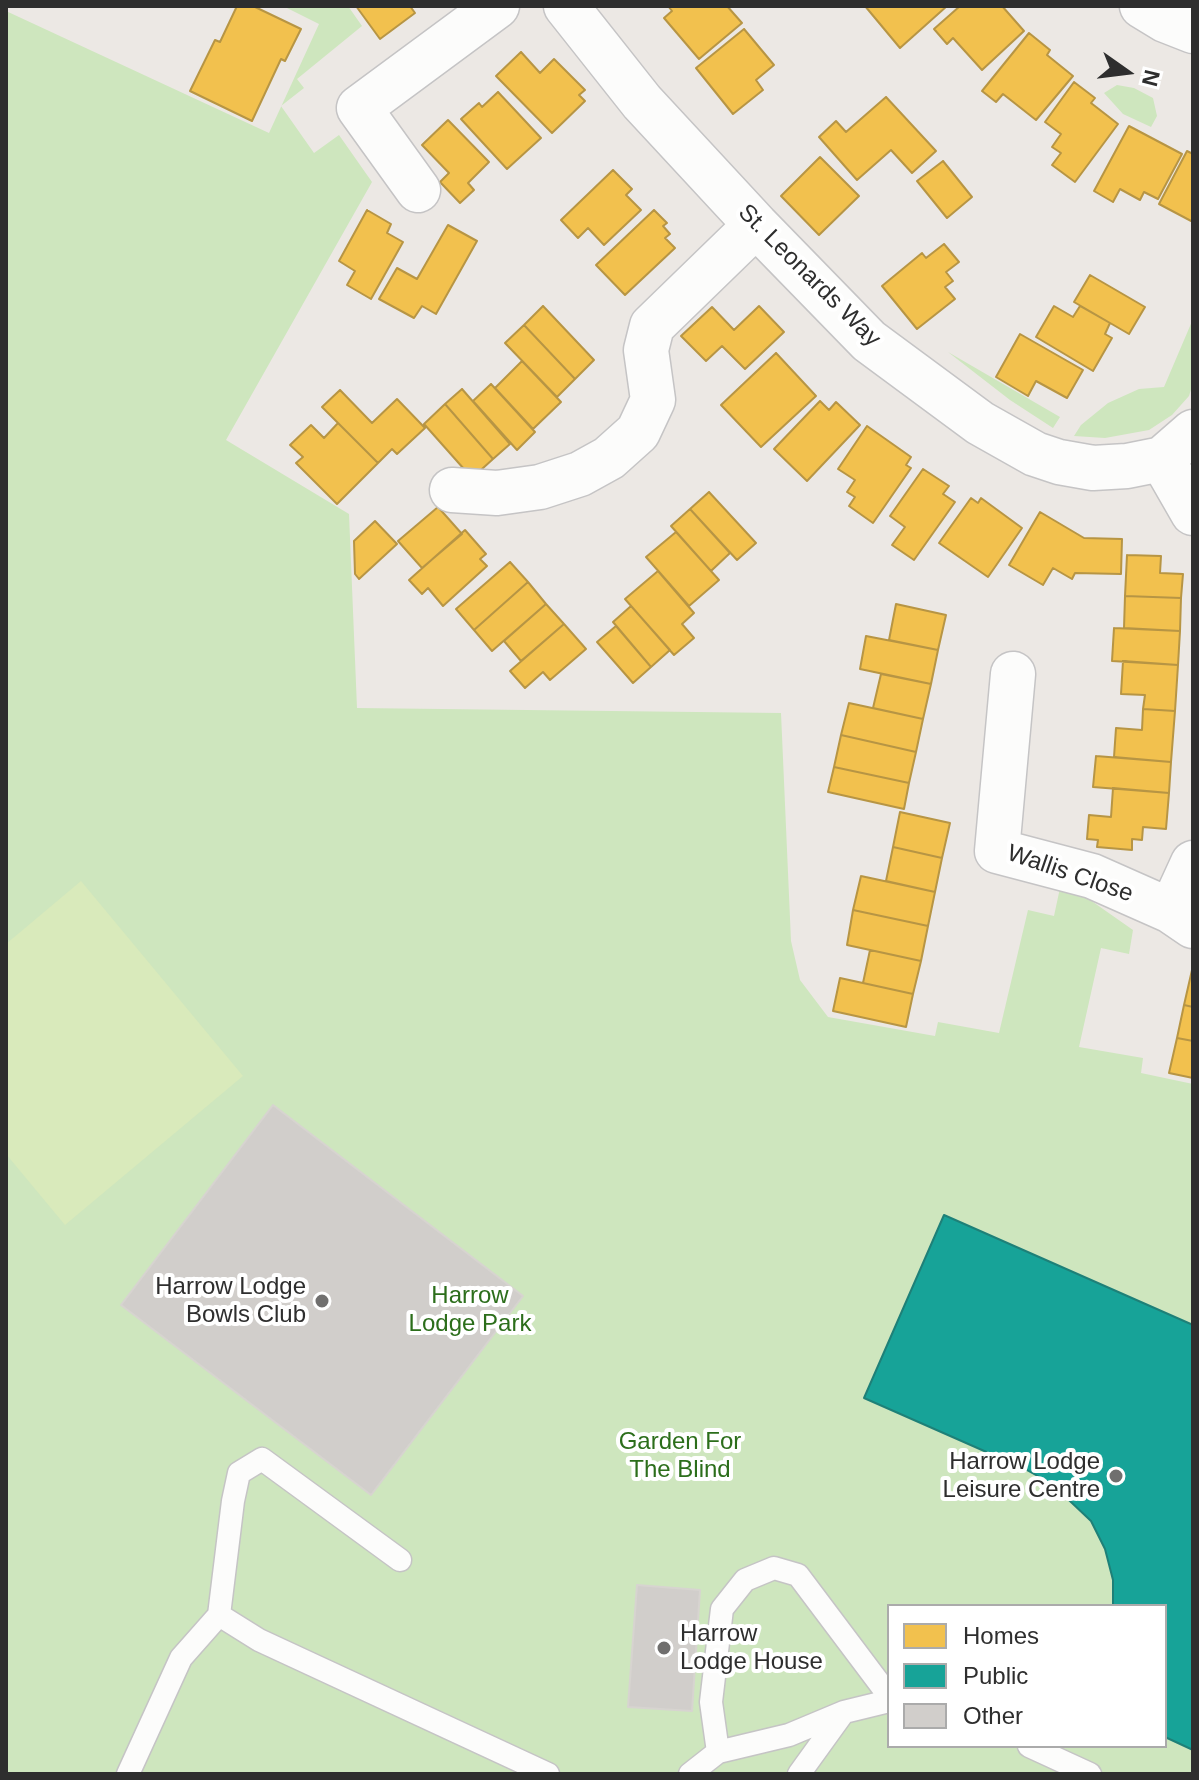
<!DOCTYPE html>
<style>
body{margin:0}
#map{position:relative;width:1199px;height:1780px;overflow:hidden;background:#ece8e4;font-family:Arial,sans-serif}
canvas{display:block}
.frame{position:absolute;inset:0;border:8px solid #2e2e2e;pointer-events:none}
.legend{position:absolute;left:887px;top:1604px;width:280px;height:144px;box-sizing:border-box;background:#fff;border:2px solid #ababab;margin:0;padding:10px 14px;list-style:none;font-size:24px;color:#2e2e2e}
.legend li{display:flex;align-items:center;gap:16px;height:40px}
.legend b{width:40px;border:2px solid #ababab}
.north{position:absolute;left:1087px;top:32px;width:80px;height:80px;-webkit-text-stroke:6px #fff;paint-order:stroke;rotate:104deg;font-size:22px;font-weight:700;line-height:32px;text-align:center;color:#2e2e2e}
.north::after{content:'';display:block;margin:auto;width:28px;height:36px;background:#2e2e2e;clip-path:polygon(50% 0,100% 100%,50% 72%,0 100%)}
</style>
<div id="map">
<canvas width="1199" height="1780"></canvas>
<div class="frame"></div>
<ul class="legend">
<li><b style="height:22px;background:#f2c14e"></b>Homes</li>
<li><b style="height:22px;background:#17a398"></b>Public</li>
<li><b style="height:22px;background:#d1cecb"></b>Other</li>
</ul>
<div class="north">N</div>
</div>
<script>
const c = document.querySelector('canvas').getContext('2d');
c.lineJoin = 'round';
function paint(path, color) {
  c.fillStyle = color;
  c.fill(path, 'evenodd');
}
function shape(rows) {
  const path = new Path2D();
  for (const r of rows) {
    path.moveTo(r[0], r[1]);
    for (let i = 2; i < r.length; i += 2) path.lineTo(r[i], r[i + 1]);
  }
  return path;
}
function stroke(path, color, width, dash) {
  c.strokeStyle = color;
  c.lineWidth = width;
  c.lineCap = dash ? 'butt' : 'round';
  c.setLineDash(dash || []);
  c.stroke(path);
}
function drawText(font, color, halo, rows, align = 'center') {
  c.font = font + ' Arial,sans-serif';
  c.lineWidth = 8;
  c.setLineDash([]);
  c.textBaseline = 'middle';
  c.strokeStyle = halo;
  c.fillStyle = color;
  for (const [text, x, y, turn = 0] of rows) {
    c.save();
    c.translate(x, y);
    c.rotate((+turn || 0) * Math.PI / 180);
    c.textAlign = isNaN(turn) ? turn : align;
    if (halo) c.strokeText(text, 0, 0);
    c.fillText(text, 0, 0);
    c.restore();
  }
}
paint(shape([
 [283,6,348,6,362,26,297,79,304,88,281,106,314,153,339,135,372,182,226,440,349,514,357,708,781,713,791,941,800,980,828,1017,935,1036,938,1022,999,1033,1028,910,1054,916,1060,888,1083,895,1133,930,1129,954,1101,948,1079,1047,1143,1058,1141,1073,1193,1084,1193,1774,6,1774,6,11,269,133,319,24],
 [889,1606,1165,1606,1165,1746,889,1746],
 [1117,85,1134,88,1153,98,1157,116,1151,127,1123,114,1104,93],
 [1193,319,1193,383,1189,396,1172,415,1149,430,1105,438,1074,436,1081,425,1108,403,1139,389,1164,387],
 [948,352,1060,417,1053,428,1010,400]
]), '#cee6be');
paint(shape([
 [81,881,243,1076,65,1225,6,1154,6,944]
]), '#d9eabb');
const homes = shape([
 [237,6,253,6,301,29,285,61,281,59,252,121,190,91,215,40,220,42,237,6],
 [356,6,410,6,415,13,380,39,356,6],
 [668,6,727,6,742,23,699,59,664,18,672,11,668,6],
 [865,6,947,6,900,48,865,6],
 [960,6,1002,6,1024,31,982,70,953,38,947,44,934,29,960,6],
 [744,29,774,65,756,80,763,90,733,114,696,68,744,29],
 [1029,33,1050,50,1047,55,1073,76,1036,120,1003,94,996,102,982,91,1029,33],
 [521,52,540,73,554,59,585,90,579,95,585,101,552,133,496,76,521,52],
 [1074,82,1095,98,1091,103,1118,124,1075,182,1052,165,1061,153,1052,147,1061,134,1045,122,1074,82],
 [498,92,541,138,507,169,461,119,479,103,482,107,498,92],
 [886,97,936,151,912,173,891,150,857,180,819,137,836,121,846,132,886,97],
 [448,120,489,162,468,183,474,190,460,203,440,182,449,173,422,145,448,120],
 [1129,126,1182,154,1158,199,1144,192,1140,200,1120,189,1113,202,1094,191,1129,126],
 [1187,151,1193,154,1193,222,1159,204,1187,151],
 [820,157,859,196,819,235,781,196,820,157],
 [943,161,972,197,947,218,917,181,943,161],
 [613,170,632,189,626,195,641,210,604,245,588,228,578,238,561,220,613,170],
 [367,210,391,224,387,233,403,242,371,299,347,285,355,271,339,261,367,210],
 [654,210,667,223,663,226,670,234,665,238,675,248,625,295,596,265,654,210],
 [448,225,477,241,436,314,422,306,414,318,379,299,397,268,417,279,448,225],
 [944,244,959,262,946,272,953,281,945,287,955,299,917,329,882,286,922,253,926,258,944,244],
 [1090,275,1145,307,1129,334,1074,302,1090,275],
 [543,306,594,360,575,379,524,325,543,306],
 [759,306,784,332,745,369,722,346,706,361,681,336,712,307,734,330,759,306],
 [1054,306,1073,317,1080,306,1110,323,1105,334,1112,338,1093,371,1036,337,1054,306],
 [524,325,575,379,557,397,505,343,524,325],
 [1020,334,1083,370,1067,398,1036,381,1028,396,996,377,1020,334],
 [776,353,816,396,761,447,721,405,776,353],
 [522,361,561,402,533,429,495,388,522,361],
 [491,384,535,432,517,450,473,401,491,384],
 [462,389,510,444,493,459,445,404,462,389],
 [340,390,372,423,397,399,425,428,397,454,392,449,378,463,322,407,340,390],
 [820,401,829,410,836,402,860,425,807,481,774,449,820,401],
 [445,404,493,459,472,478,424,424,445,404],
 [338,423,378,463,337,504,296,463,303,457,290,445,311,425,324,438,338,423],
 [867,426,911,457,906,465,911,468,873,523,849,506,855,497,847,492,855,480,838,469,867,426],
 [923,469,949,486,943,494,955,502,914,560,892,545,905,527,890,516,923,469],
 [709,492,756,543,737,560,690,509,709,492],
 [971,498,978,503,981,498,1022,528,988,577,939,543,971,498],
 [438,507,462,534,422,568,398,541,438,507],
 [690,509,730,553,711,571,671,526,690,509],
 [1040,512,1084,538,1122,539,1121,574,1075,573,1072,579,1053,568,1043,585,1009,565,1040,512],
 [375,521,397,544,359,579,355,574,354,541,375,521],
 [465,530,486,554,480,559,487,566,443,606,428,588,422,594,409,580,465,530],
 [676,532,719,580,689,606,646,557,676,532],
 [1127,555,1161,556,1160,573,1183,574,1181,598,1125,596,1127,555],
 [510,562,528,582,474,630,456,609,510,562],
 [658,571,694,613,682,624,694,638,674,655,625,599,658,571],
 [528,582,546,604,492,651,474,630,528,582],
 [1125,596,1181,598,1180,631,1124,628,1125,596],
 [546,604,564,624,521,661,504,641,546,604],
 [896,604,946,615,938,650,889,640,896,604],
 [631,606,670,650,651,667,613,622,631,606],
 [564,624,586,649,550,680,543,672,525,688,510,671,564,624],
 [616,626,651,667,633,683,597,642,616,626],
 [1114,628,1180,631,1178,665,1112,661,1114,628],
 [866,636,938,650,931,684,860,669,866,636],
 [1123,661,1178,665,1175,711,1143,709,1145,695,1121,694,1123,661],
 [881,674,931,684,923,719,873,708,881,674],
 [849,703,923,719,916,752,841,735,849,703],
 [1143,709,1175,711,1171,762,1114,757,1116,728,1142,730,1143,709],
 [841,735,916,752,909,783,834,767,841,735],
 [1096,756,1171,762,1169,793,1093,787,1096,756],
 [834,767,909,783,904,809,828,792,834,767],
 [1113,788,1169,793,1166,829,1143,827,1142,840,1132,839,1132,850,1097,847,1098,840,1087,839,1089,815,1111,817,1113,788],
 [900,812,950,823,942,858,893,847,900,812],
 [893,847,942,858,935,892,886,881,893,847],
 [861,876,935,892,928,926,853,910,861,876],
 [853,910,928,926,921,961,847,945,853,910],
 [870,950,921,961,913,994,863,983,870,950],
 [1192,970,1193,970,1193,1007,1184,1005,1192,970],
 [840,978,913,994,906,1027,833,1011,840,978],
 [1184,1005,1193,1007,1193,1041,1177,1038,1184,1005],
 [1177,1038,1193,1041,1193,1078,1169,1073,1177,1038]
]);
paint(homes, '#f2c14e');
stroke(homes, '#b79544', 2);
const public = shape([
 [944,1215,1193,1325,1193,1750,1165,1737,1165,1606,1113,1606,1113,1580,1105,1549,1091,1521,1052,1484,1025,1469,864,1398,944,1215]
]);
paint(public, '#17a398');
stroke(public, '#1e8078', 2);
const building = shape([
 [273,1105,523,1296,371,1495,121,1305,273,1105],
 [637,1585,700,1590,692,1711,628,1707,637,1585]
]);
paint(building, '#d1cecb');
stroke(building, '#d7d4d0', 2);
const lane = shape([
 [219,1615,259,1640,548,1774],
 [1029,1746,1090,1774],
 [718,1752,711,1702,722,1609,745,1580,774,1568,798,1575,889,1696],
 [128,1774,181,1658,219,1615,233,1501,239,1473,262,1459,400,1560],
 [690,1774,718,1752,789,1735,844,1712,889,1701],
 [799,1774,843,1713]
]);
const street = shape([
 [566,6,642,102,756,225,869,341,980,423,1035,454,1059,462,1093,468,1127,466,1162,459,1193,432],
 [1142,6,1165,20,1193,31],
 [418,190,359,108,497,6],
 [1162,459,1193,513],
 [452,490,497,493,540,487,580,474,609,458,638,432,653,400,646,350,652,326,756,225],
 [1013,674,997,851,1092,876,1171,911,1193,926],
 [1171,911,1193,863]
]);
stroke(lane, '#c5c4c5', 25);
stroke(street, '#c5c4c5', 47);
stroke(lane, '#fcfcfb', 22);
stroke(street, '#fcfcfb', 44);
for (const [x, y, r, color] of [
 [322,1301,8,"#706f6e"],
 [1116,1476,8,"#706f6e"],
 [664,1648,8,"#706f6e"]
]) {
  const dot = new Path2D();
  dot.arc(x, y, r, 0, 2 * Math.PI);
  c.fillStyle = color;
  c.fill(dot);
  stroke(dot, '#fff', 3);
}
drawText('24px', '#2e2e2e', '#fff', [
 ["St. Leonards Way",809,276,45],
 ["Wallis Close",1070,874,19]
]);
drawText('24px', '#2e2e2e', '#fff', [
 ["Harrow Lodge",306,1287],
 ["Bowls Club",306,1315],
 ["Harrow Lodge",1100,1462],
 ["Leisure Centre",1100,1490],
 ["Harrow",680,1634,"left"],
 ["Lodge House",680,1662,"left"]
], 'right');
drawText('24px', '#2c6e1b', '#fff', [
 ["Harrow",470,1296],
 ["Lodge Park",470,1324],
 ["Garden For",680,1442],
 ["The Blind",680,1470]
]);
</script>
